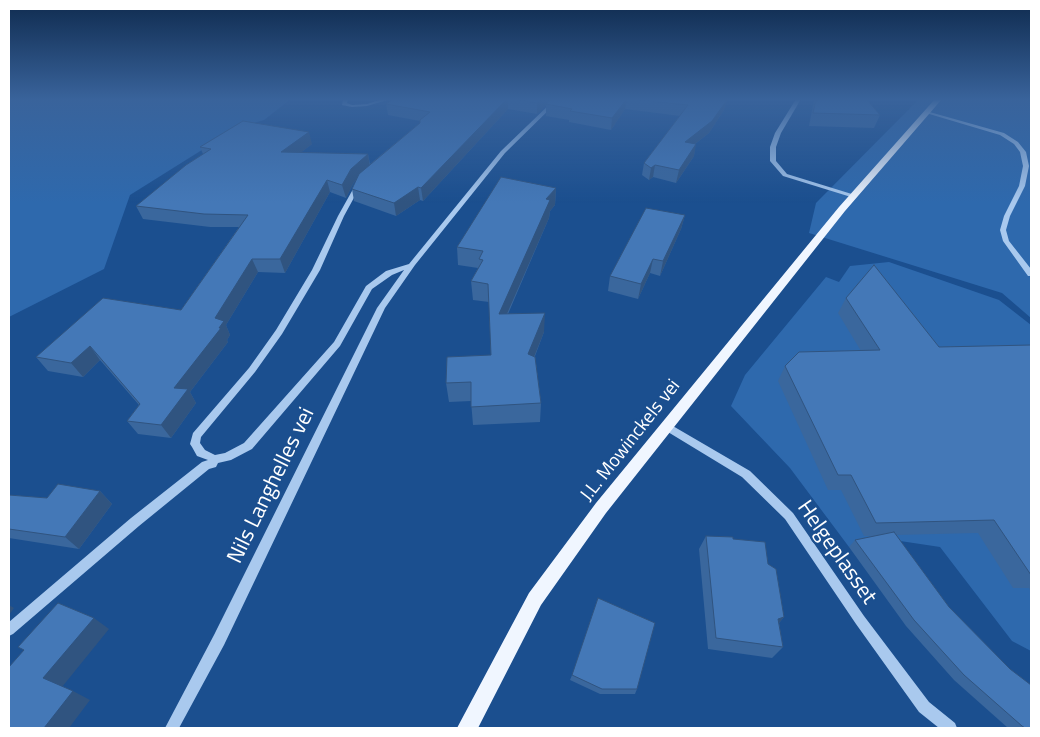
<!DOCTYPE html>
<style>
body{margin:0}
#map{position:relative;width:1040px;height:737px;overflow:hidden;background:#1b4f8f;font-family:"Titillium Web",sans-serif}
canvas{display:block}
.frame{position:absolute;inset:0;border:10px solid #fff;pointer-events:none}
</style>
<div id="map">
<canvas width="1040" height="737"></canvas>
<div class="frame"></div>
</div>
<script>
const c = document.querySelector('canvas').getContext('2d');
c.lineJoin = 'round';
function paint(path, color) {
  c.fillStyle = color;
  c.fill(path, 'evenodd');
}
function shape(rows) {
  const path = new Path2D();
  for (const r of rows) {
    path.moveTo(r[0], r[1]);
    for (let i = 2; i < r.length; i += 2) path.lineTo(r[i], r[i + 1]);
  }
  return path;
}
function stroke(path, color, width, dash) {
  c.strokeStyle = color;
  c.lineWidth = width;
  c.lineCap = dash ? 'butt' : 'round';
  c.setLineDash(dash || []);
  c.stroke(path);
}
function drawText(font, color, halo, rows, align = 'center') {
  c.font = font + ' "Titillium Web",sans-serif';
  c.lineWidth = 4.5;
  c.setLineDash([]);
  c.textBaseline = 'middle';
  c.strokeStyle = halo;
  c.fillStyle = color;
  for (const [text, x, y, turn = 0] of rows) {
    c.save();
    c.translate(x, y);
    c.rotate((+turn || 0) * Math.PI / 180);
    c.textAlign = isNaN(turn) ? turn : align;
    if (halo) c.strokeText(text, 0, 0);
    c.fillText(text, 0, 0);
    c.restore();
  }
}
paint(shape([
 [9,99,291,99,264,120,237,128,130,195,104,269,9,317],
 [919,99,1031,99,1031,318,1002,293,809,233,816,203],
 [889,262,999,300,1031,325,1031,651,1012,641,940,547,887,539,849,547,790,468,731,406,745,375,826,277,839,282,850,266]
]), '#2e69ad');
paint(shape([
 [343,99,348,99,347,103,352,105,367,104,382,99,391,99,367,106,352,107,342,105,343,99],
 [555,99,560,99,505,153,415,265,385,308,224,645,179,728,165,728,214,635,377,308,404,270,392,275,372,289,340,346,252,449,231,460,218,463,216,467,209,469,139,526,13,634,9,636,9,622,131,518,202,462,208,460,197,456,192,447,190,444,193,433,249,368,276,330,312,270,338,216,357,182,362,183,344,216,320,270,282,334,255,372,201,437,200,443,205,450,215,455,225,453,244,443,334,342,366,286,386,271,409,264,501,151,555,99],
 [796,99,801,99,781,133,776,147,776,161,787,174,855,195,855,197,851,197,783,176,770,161,770,147,775,133,796,99],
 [926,111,1004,133,1018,142,1026,152,1029,166,1025,186,1010,216,1006,230,1009,241,1031,269,1031,276,1028,276,1003,241,1000,230,1004,216,1019,186,1023,166,1020,152,1014,144,1000,135,926,113,926,111],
 [666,422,750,471,793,513,864,616,929,702,955,723,957,728,939,728,919,712,856,624,785,519,742,477,663,429,661,426,663,423,666,422]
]), '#a9c9ee');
paint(shape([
 [935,99,942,99,845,211,606,513,541,605,478,728,457,728,529,593,596,503,839,207,935,99]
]), '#f0f6ff');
paint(shape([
 [392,100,727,100,724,110,709,133,695,144,694,156,676,183,653,177,649,180,642,175,644,163,680,116,625,109,611,130,569,122,569,120,546,116,546,105,537,114,508,109,423,201,420,200,396,216,354,201,352,189,356,180,354,182,346,198,330,192,285,273,258,272,226,325,230,335,227,340,228,342,190,392,196,403,171,438,138,434,127,421,139,405,100,360,83,377,48,371,36,357,181,310,239,227,210,227,143,219,136,206,203,154,200,147,312,144,300,153,368,154,370,164,420,123,420,121,388,115,386,104],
 [814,100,867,100,880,115,874,128,809,126],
 [556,188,555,205,550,211,549,218,508,314,544,332,535,356,541,403,540,422,473,425,471,401,449,402,446,383,491,355,489,302,473,300,471,281,478,268,458,265,457,247],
 [685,215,681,229,660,276,650,273,638,299,608,291,610,276],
 [846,298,939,347,1031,345,1031,592,1029,588,1013,588,978,533,896,535,1031,728,1008,728,954,680,906,626,849,547,855,540,874,536,864,536,841,490,828,490,778,381,785,366,861,351,838,313],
 [100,491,112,504,79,549,9,538,9,495,47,498],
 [706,536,733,539,768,564,784,617,779,623,783,647,772,658,708,649,699,549],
 [572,675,637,689,635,694,600,694,570,680]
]), '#3a679d');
paint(shape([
 [506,100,508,100,508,109,423,201,421,188],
 [541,100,552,100,537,114,537,103],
 [626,100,627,100,625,109,611,130,612,118],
 [727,100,724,110,709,133,682,154,685,142],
 [309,132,312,144,285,165,281,152],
 [696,144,694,156,676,183,679,170],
 [368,154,370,167,354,182,346,198,342,185,351,169],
 [655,165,653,177,649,180,651,168],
 [327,180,330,192,285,273,280,259],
 [418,187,420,200,396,216,394,203],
 [556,188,555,205,550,211,549,218,499,332,499,314,546,199],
 [685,215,681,229,660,276,663,261],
 [252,259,258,272,226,325,230,335,227,340,228,342,190,392,196,403,171,438,161,425,174,388,215,318],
 [653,259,650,273,638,299,641,284],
 [545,313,544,332,528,372,528,354],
 [90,346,100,360,83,377,71,363],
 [100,491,112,504,79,549,65,537],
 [9,605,14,608,9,615],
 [784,617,774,629,778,619],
 [94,618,109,629,62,687,43,678],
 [73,691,90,700,69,728,44,728]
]), '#305480');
const building = shape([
 [392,100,506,100,421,188,418,187,394,203,352,189,359,174,420,123,420,120,430,112,386,104,392,100],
 [518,100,541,100,537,103,518,100],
 [551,100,626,100,612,118,570,111,572,109,546,104,551,100],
 [638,100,727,100,712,121,685,142,696,144,679,170,655,165,651,168,644,163,688,105,638,100],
 [816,100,867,100,880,115,813,113,816,100],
 [243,121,309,132,281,152,368,154,351,169,342,185,327,180,280,259,252,259,215,318,224,321,219,328,221,328,174,388,188,389,161,425,127,421,140,404,90,346,71,363,36,357,103,298,181,310,248,215,204,214,136,206,186,165,211,149,200,147,243,121],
 [501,177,556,188,546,199,550,200,499,314,545,313,528,354,535,357,541,403,471,407,471,382,446,383,447,357,491,355,488,284,471,281,483,260,479,259,483,251,457,247,501,177],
 [646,208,685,215,663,261,653,259,641,284,610,276,646,208],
 [874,265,939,347,1031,345,1031,575,994,520,876,523,851,475,838,475,785,366,799,352,880,350,846,298,874,265],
 [58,484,100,491,65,537,9,529,9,495,47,498,58,484],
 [894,532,949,607,1010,669,1031,685,1031,728,1025,728,1022,726,964,675,914,620,855,540,894,532],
 [706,536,733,537,733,539,765,542,768,564,776,569,784,617,778,619,783,647,716,638,706,536],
 [598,598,655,623,637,689,602,689,572,675,598,598],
 [58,603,94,618,43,678,73,691,44,728,9,728,9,667,24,650,18,647,58,603]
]);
paint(building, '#4478b7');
stroke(building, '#305480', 1);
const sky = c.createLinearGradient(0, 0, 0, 203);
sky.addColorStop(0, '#0f2b4f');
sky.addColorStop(0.49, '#39639b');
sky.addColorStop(1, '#39639b00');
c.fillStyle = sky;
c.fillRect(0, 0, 1040, 203);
drawText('19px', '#fff', '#1b4f8f', [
 ["J.L. Mowinckels vei",631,441,-52]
]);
drawText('22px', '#fff', '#1b4f8f', [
 ["Nils Langhelles vei",272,486,-64],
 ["Helgeplasset",836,553,55]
]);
</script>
